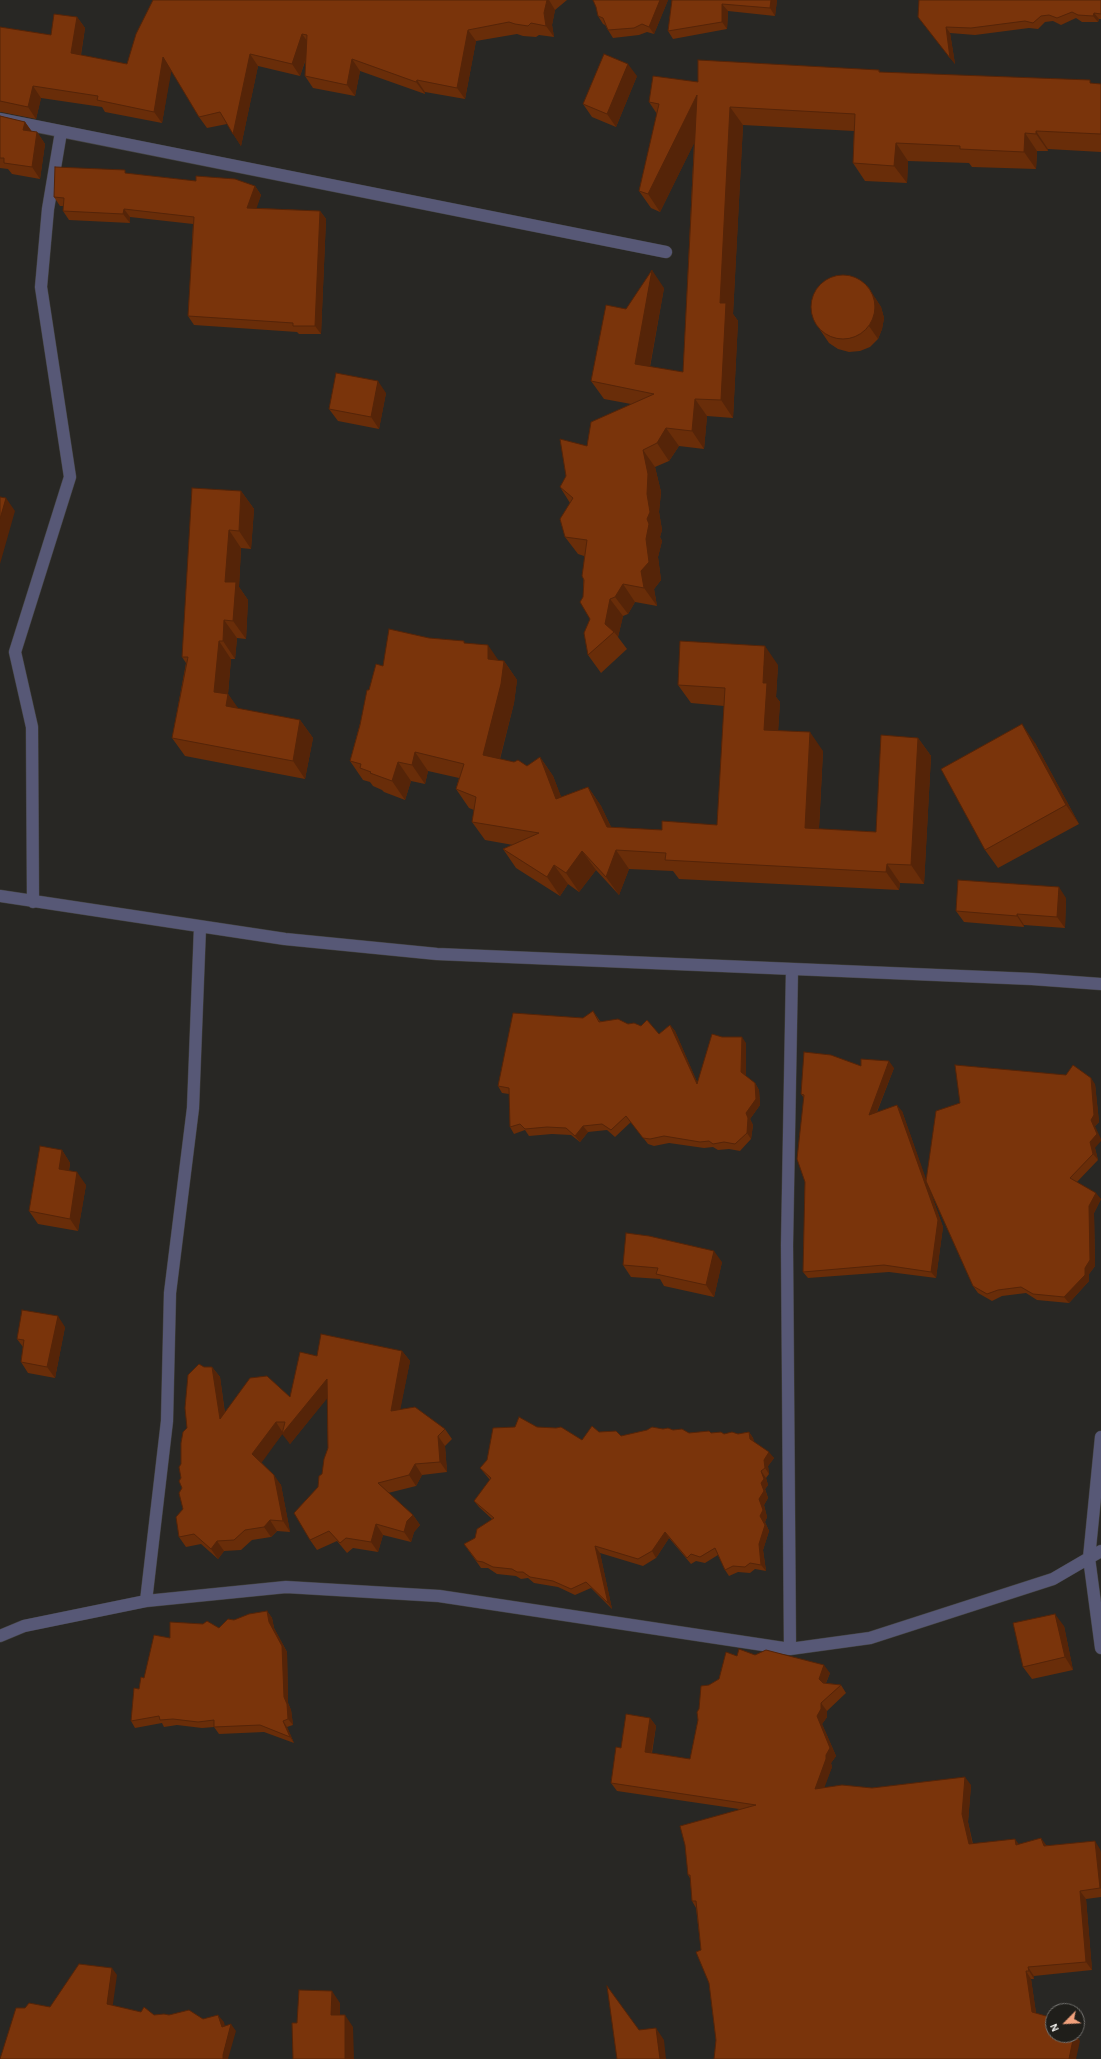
<!DOCTYPE html>
<style>
body{margin:0}
#map{position:relative;width:1101px;height:2059px;overflow:hidden;background:#282724;font-family:"Alegreya Sans",sans-serif}
canvas{display:block}
.north{position:absolute;left:1045px;top:2003px;width:40px;height:40px;box-sizing:border-box;background:#1f1e1a;border:1px solid #73726f;border-radius:50%;rotate:246deg;font-size:11px;font-weight:700;line-height:16px;text-align:center;color:#f2f1ee}
.north::after{content:'';display:block;margin:auto;width:14px;height:18px;background:#f1a17c;clip-path:polygon(50% 0,100% 100%,50% 72%,0 100%)}
</style>
<div id="map">
<canvas width="1101" height="2059"></canvas>
<div class="north">N</div>
</div>
<script>
const c = document.querySelector('canvas').getContext('2d');
c.lineJoin = 'round';
function shape(rows) {
  const path = new Path2D();
  for (const r of rows) {
    if (r.length === 3) {
      path.moveTo(r[0] + r[2], r[1]);
      path.arc(r[0], r[1], r[2], 0, 2 * Math.PI);
      continue;
    }
    path.moveTo(r[0], r[1]);
    for (let i = 2; i < r.length; i += 2) path.lineTo(r[i], r[i + 1]);
  }
  return path;
}
function stroke(path, color, width, dash) {
  c.strokeStyle = color;
  c.lineWidth = width;
  c.lineCap = dash ? 'butt' : 'round';
  c.setLineDash(dash || []);
  c.stroke(path);
}
function paint(path, color) {
  c.fillStyle = color;
  c.fill(path, 'evenodd');
}
const minor = shape([
 [0,119,666,252],
 [0,896,285,939,437,954,1032,979,1101,984],
 [33,902,32,727,15,652,70,477,41,287,48,209,61,132],
 [1101,1551,1089,1558,1101,1648],
 [146,1601,167,1421,170,1293,193,1108,200,927],
 [0,1636,24,1626,146,1601,286,1587,439,1596,790,1649,870,1638,1053,1579,1089,1558,1101,1437],
 [790,1649,787,1245,792,969]
]);
stroke(minor, '#444340', 13);
stroke(minor, '#575876', 12);
paint(shape([
 [153,0,567,0,555,10,552,25,554,37,539,35,536,37,523,36,517,34,476,41,465,99,425,92,425,94,360,71,355,96,313,88,305,76,306,59,300,76,258,66,241,146,227,124,207,128,199,117,171,70,162,123,105,112,102,107,41,98,36,119,1,112,0,112,0,27,51,35,77,17,85,28,81,55,127,64],
 [668,0,654,34,647,32,639,35,613,38,608,30,605,25,603,24,598,16],
 [672,0,777,0,775,16,728,11,727,29,673,39,668,31],
 [1101,0,1101,19,1099,19,1098,22,1082,22,1076,18,1061,25,1053,21,1045,22,1038,29,1029,28,975,35,950,33,955,64,918,17],
 [879,70,880,72,1101,84,1101,152,1048,149,1048,151,1037,151,1036,169,972,167,969,163,908,161,907,183,865,181,853,163,854,131,743,125,733,314,738,321,733,418,707,416,704,449,679,446,669,461,655,467,661,492,659,512,662,530,660,537,662,541,658,557,661,580,654,589,657,606,635,602,628,614,623,616,618,637,627,649,601,673,588,655,590,619,583,597,584,556,578,554,565,537,570,503,560,487,587,446,631,404,604,399,591,381,626,309,664,288,650,367,683,372,694,143,660,212,651,208,639,191,657,114,649,102,698,82],
 [637,76,616,127,592,117,583,104],
 [0,116,25,122,32,132,37,132,45,144,40,179,12,174,8,169,0,168],
 [128,174,196,181,255,186,261,195,256,208,320,211,326,219,321,334,299,334,297,332,194,325,188,316,193,224,130,217,130,223,69,220,63,211,63,206,60,206,54,197],
 [875,298,881,307,884,318,882,329,878,339,870,347,860,351,849,352,838,349,829,343,814,321],
 [386,393,379,429,338,421,329,409],
 [241,491,254,509,251,549,241,548,239,587,248,600,246,639,237,638,235,659,231,659,228,694,238,709,300,720,313,738,305,779,185,756,172,738,186,663,182,657],
 [429,638,466,644,499,661,504,661,517,680,514,703,500,759,527,766,540,757,553,776,561,797,588,787,601,806,611,827,662,830,717,825,724,706,691,703,678,685,778,665,776,697,780,702,778,731,823,751,819,829,876,832,918,738,931,756,924,884,900,883,899,890,679,879,673,871,629,869,619,895,596,870,579,892,568,884,560,896,516,868,503,849,513,845,485,840,472,822,474,810,469,808,456,789,459,778,428,771,425,784,411,781,405,800,384,792,382,790,373,786,370,782,363,780,350,761,369,690,383,666],
 [1035,743,1079,824,998,868,985,850],
 [1066,898,1065,928,1024,925,1024,927,964,922,956,911],
 [593,1011,600,1021,628,1024,659,1034,670,1025,675,1031,697,1082,746,1043,746,1076,755,1083,759,1090,760,1105,750,1119,753,1125,751,1139,740,1151,729,1149,718,1150,713,1147,704,1148,669,1143,654,1146,648,1144,631,1122,615,1137,607,1130,588,1132,580,1142,571,1135,552,1134,529,1136,525,1130,514,1134,510,1127,509,1094,502,1093,498,1086,583,1018],
 [861,1066,894,1068,877,1112,902,1111,926,1180,1095,1084,1099,1122,1095,1126,1095,1148,1098,1160,1077,1182,1101,1199,1094,1213,1095,1266,1089,1274,1089,1281,1069,1303,1037,1300,1026,1293,1002,1296,992,1301,978,1293,973,1286,928,1186,943,1227,936,1278,889,1272,808,1278,803,1272,805,1182,804,1098,801,1094],
 [62,1150,70,1163,69,1171,86,1185,78,1231,38,1224,29,1211],
 [722,1262,714,1297,664,1286,660,1279,631,1277,623,1265],
 [65,1327,55,1378,28,1373,21,1362,23,1347,17,1339],
 [402,1351,410,1361,400,1409,445,1429,452,1439,445,1446,447,1472,422,1475,416,1486,388,1493,413,1515,420,1525,414,1532,411,1542,383,1535,378,1552,353,1548,347,1553,337,1541,317,1550,310,1540,318,1487,322,1474,328,1448,327,1398,290,1444,283,1433,261,1462,281,1485,290,1532,277,1531,271,1537,252,1540,241,1550,224,1551,218,1559,201,1544,186,1547,179,1537,183,1509,182,1488,181,1478,181,1464,187,1428,204,1367,212,1367,220,1377,225,1413,290,1397,317,1356],
 [537,1427,582,1440,599,1432,621,1436,663,1429,689,1433,711,1433,724,1434,738,1434,749,1432,753,1438,754,1442,774,1458,768,1466,769,1474,766,1478,768,1485,765,1489,768,1498,764,1505,767,1517,765,1522,769,1531,763,1550,766,1571,755,1569,750,1573,738,1572,729,1576,725,1570,718,1555,705,1563,696,1561,691,1564,669,1538,656,1558,643,1566,600,1553,612,1609,591,1588,575,1595,558,1587,534,1583,528,1578,521,1579,516,1576,497,1574,488,1568,481,1568,464,1544,475,1538,492,1519,479,1507,474,1501,490,1480,480,1468],
 [267,1611,272,1618,274,1628,287,1652,288,1703,291,1710,293,1725,287,1727,294,1743,264,1732,219,1734,214,1727,202,1728,177,1725,164,1727,162,1723,135,1728,131,1721,139,1689,144,1678,170,1638,219,1628,234,1620],
 [1064,1626,1073,1670,1032,1679,1023,1667],
 [755,1655,830,1673,826,1683,841,1685,846,1693,827,1711,827,1717,822,1724,836,1756,831,1763,832,1767,824,1787,872,1788,971,1785,968,1822,973,1844,1019,1844,1046,1845,1100,1849,1101,1855,1101,1897,1086,1899,1092,1970,1034,1976,1034,1979,1031,1979,1036,2013,1053,2035,1080,2041,716,2040,709,1983,701,1950,696,1908,692,1901,690,1878,688,1875,739,1809,617,1791,611,1783,621,1748,650,1718,656,1726,652,1753,690,1759,698,1720,699,1709,709,1685,719,1679,737,1656]
]), '#692d09');
paint(shape([
 [547,0,549,0,555,10,552,25,554,37,546,26,544,13],
 [660,0,668,0,654,34,649,27],
 [771,0,777,0,775,16,770,8],
 [722,4,728,11,727,29,722,22],
 [1094,13,1099,19,1098,22,1093,16],
 [77,17,85,28,79,65,71,53],
 [946,27,950,33,955,64,950,58],
 [468,30,476,41,465,99,457,88],
 [302,34,310,45,300,76,292,64],
 [250,54,258,66,241,146,233,134],
 [163,57,172,68,162,123,154,112],
 [352,59,360,71,355,96,347,85],
 [628,64,637,76,616,127,607,114],
 [417,80,425,92,425,94,416,82],
 [33,86,41,98,36,119,28,107],
 [697,95,709,113,660,212,648,194],
 [730,107,743,125,733,314,738,321,733,418,721,400,720,303],
 [25,122,33,133,23,130],
 [1036,131,1048,149,1048,151,1036,134],
 [37,132,45,144,40,179,32,167],
 [1025,133,1037,151,1036,169,1024,152],
 [896,143,908,161,907,183,894,166],
 [255,186,261,195,254,216,247,208],
 [124,209,130,217,130,223,123,214],
 [320,211,326,219,321,334,315,326],
 [652,270,664,288,647,381,635,364],
 [867,285,881,307,884,318,882,329,878,339,869,326],
 [378,381,386,393,379,429,371,417],
 [695,399,707,416,704,449,692,431],
 [666,428,679,446,669,461,657,443],
 [643,450,655,467,661,492,659,512,662,530,660,537,662,541,658,557,661,580,654,589,657,606,644,588,641,571,646,539,647,519],
 [241,491,254,509,251,549,239,531],
 [6,498,15,511,0,564,0,519],
 [229,530,241,548,239,587,248,600,246,639,233,621,225,582],
 [623,584,635,602,628,614,615,597],
 [610,599,623,616,618,637,614,632,605,624],
 [224,620,237,638,235,659,223,641],
 [219,641,231,659,228,694,241,712,238,724,214,692],
 [488,645,501,664,488,659],
 [765,646,778,665,776,697,780,702,777,749,764,730,763,683],
 [504,661,517,680,514,703,496,773,483,755],
 [300,720,313,738,305,779,293,761],
 [1022,724,1035,743,1079,824,1066,805],
 [810,732,823,751,818,846,805,828],
 [918,738,931,756,924,884,911,865],
 [415,752,428,771,425,784,412,765],
 [540,757,553,776,569,817,556,799],
 [398,762,411,781,405,800,392,781],
 [588,787,601,806,620,846,607,827],
 [616,850,629,869,619,895,606,877],
 [582,851,596,870,579,892,566,873],
 [887,864,900,883,899,890,886,872],
 [554,865,568,884,560,896,547,877],
 [1059,887,1066,898,1065,928,1057,917],
 [1017,914,1024,925,1024,927,1017,916],
 [670,1025,675,1031,701,1091,697,1084],
 [742,1037,746,1043,746,1079,741,1072],
 [889,1061,894,1068,873,1121,869,1115],
 [1091,1078,1095,1084,1099,1122,1095,1126,1101,1139,1101,1141,1095,1148,1098,1160,1093,1154,1090,1142],
 [755,1083,759,1090,760,1105,750,1119,753,1125,751,1139,747,1133,746,1113],
 [897,1105,902,1111,943,1227,936,1278,931,1272],
 [583,1126,588,1132,580,1142,575,1136],
 [62,1150,70,1163,67,1181,59,1169],
 [77,1172,86,1185,78,1231,70,1219],
 [1096,1193,1101,1199,1094,1213,1095,1266,1089,1274,1089,1281,1069,1303,1064,1297,1089,1206],
 [714,1251,722,1262,714,1297,706,1285],
 [58,1316,65,1327,55,1378,47,1367],
 [402,1351,410,1361,398,1421,391,1411],
 [212,1367,220,1377,227,1430,220,1419],
 [327,1379,334,1390,290,1444,282,1434],
 [276,1422,283,1433,260,1465,252,1454],
 [749,1432,753,1438,755,1445,750,1439],
 [438,1436,445,1446,447,1472,440,1462],
 [769,1452,774,1458,768,1466,769,1474,765,1468,764,1460],
 [415,1464,422,1475,416,1486,409,1475],
 [761,1471,766,1478,768,1485,765,1489,768,1498,764,1505,767,1517,765,1522,769,1531,763,1550,766,1571,761,1565,759,1544,760,1516,759,1499,761,1483],
 [274,1475,281,1485,290,1532,283,1521],
 [413,1515,420,1525,414,1532,411,1542,404,1532,407,1521],
 [270,1520,277,1531,271,1537,264,1527],
 [376,1524,383,1535,378,1552,371,1542],
 [665,1532,669,1538,656,1558,652,1551],
 [217,1541,224,1551,218,1559,211,1549],
 [595,1546,600,1553,612,1609,608,1603],
 [267,1611,272,1618,274,1628,287,1652,288,1703,291,1710,293,1725,288,1719],
 [1055,1614,1064,1626,1073,1670,1065,1657],
 [824,1665,830,1673,824,1687,819,1679],
 [821,1703,827,1711,827,1717,822,1724,836,1756,831,1763,832,1767,821,1797,815,1789,817,1716],
 [650,1718,656,1726,650,1760,645,1752],
 [283,1721,287,1727,294,1743,290,1737],
 [965,1777,971,1785,968,1822,974,1853,969,1844,962,1814],
 [1041,1838,1047,1846,1044,1846],
 [1015,1839,1021,1847,1016,1845],
 [1095,1841,1100,1849,1101,1855,1101,1889,1100,1888],
 [1080,1891,1086,1899,1092,1970,1086,1962],
 [1028,1967,1034,1976,1034,1979,1029,1971],
 [112,1968,117,1975,112,2011,107,2004],
 [1026,1971,1031,1979,1037,2020,1032,2012],
 [332,1991,340,2003,340,2027,331,2015],
 [218,2015,224,2022,227,2035,222,2027],
 [345,2015,353,2027,354,2059,345,2059],
 [231,2024,236,2031,228,2059,223,2059,223,2055],
 [656,2028,664,2040,666,2059,660,2059],
 [1074,2035,1076,2035,1080,2041,1076,2059,1069,2059]
]), '#552408');
const building = shape([
 [153,0,547,0,544,13,546,26,531,23,528,26,515,24,509,22,468,30,457,88,417,80,416,82,352,59,347,85,305,76,307,35,302,34,292,64,250,54,233,134,220,112,199,117,163,57,154,112,97,100,98,96,33,86,28,107,0,101,0,27,51,35,54,14,77,17,71,53,127,64,136,34,153,0],
 [593,0,660,0,649,27,642,24,634,28,608,30,603,18,598,16,596,7,593,0],
 [672,0,771,0,770,8,722,4,722,22,668,31,672,0],
 [919,0,1101,0,1101,14,1094,13,1093,16,1078,15,1072,12,1057,18,1049,15,1041,16,1033,23,1025,21,971,28,946,27,950,58,918,17,919,0],
 [604,54,628,64,607,114,583,104,604,54],
 [698,60,879,70,879,72,1090,80,1090,83,1101,84,1101,134,1036,131,1036,134,1025,133,1024,152,960,149,960,146,896,143,894,166,853,163,855,114,730,107,720,303,726,303,721,400,695,399,692,431,666,428,657,443,643,450,648,474,647,494,650,512,647,519,649,524,646,539,649,562,641,571,644,588,623,584,615,597,610,599,605,624,614,632,588,655,584,633,590,619,580,602,583,597,584,580,582,576,587,540,565,537,560,519,573,498,560,487,566,476,560,439,587,446,591,422,654,394,591,381,606,305,626,309,652,270,635,364,683,372,697,95,648,194,639,191,659,104,649,102,653,76,698,82,698,60],
 [0,116,25,122,23,130,37,132,32,167,4,163,4,158,0,158,0,116],
 [55,167,125,170,125,173,196,181,196,176,235,179,255,186,247,208,320,211,315,326,293,326,293,323,188,316,194,217,124,209,123,214,63,211,64,198,54,197,55,167],
 [843,307,32],
 [336,373,378,381,371,417,329,409,336,373],
 [192,488,241,491,239,531,229,530,225,582,236,582,233,621,224,620,223,641,219,641,214,692,228,694,226,706,300,720,293,761,172,738,188,657,182,657,192,488],
 [0,497,6,498,0,519,0,497],
 [389,629,429,638,464,641,464,643,488,645,488,659,504,661,501,684,483,755,514,762,518,760,527,766,540,757,556,799,588,787,607,827,662,830,662,821,717,825,725,688,678,685,680,641,765,646,763,683,767,683,764,730,810,732,805,828,876,832,881,735,918,738,911,865,887,864,886,872,665,860,666,853,616,850,606,877,582,851,566,873,554,865,547,877,503,849,539,833,472,822,476,797,456,789,464,764,415,752,412,765,398,762,392,781,370,773,371,772,360,768,361,764,350,761,360,725,367,690,369,690,376,664,383,666,389,629],
 [1022,724,1066,805,985,850,941,769,1022,724],
 [958,880,1059,887,1057,917,1017,914,1017,916,956,911,958,880],
 [593,1011,599,1022,618,1019,628,1024,634,1023,641,1026,647,1020,659,1034,670,1025,697,1084,712,1034,722,1037,742,1037,741,1072,755,1083,756,1099,746,1113,748,1118,747,1133,735,1144,724,1142,713,1144,709,1141,700,1142,664,1136,650,1139,643,1138,626,1116,611,1130,602,1124,583,1126,575,1136,566,1128,547,1127,525,1129,520,1124,510,1127,509,1088,498,1086,513,1013,583,1018,593,1011],
 [804,1052,831,1055,861,1066,861,1059,889,1061,869,1115,897,1105,938,1220,931,1272,884,1265,803,1272,805,1182,797,1159,804,1095,801,1094,804,1052],
 [955,1065,1066,1075,1073,1065,1091,1078,1094,1115,1091,1120,1097,1134,1090,1142,1093,1154,1070,1178,1096,1193,1089,1206,1090,1260,1085,1268,1085,1275,1064,1297,1033,1294,1021,1287,998,1290,987,1294,973,1286,926,1181,936,1111,960,1103,955,1065],
 [40,1146,62,1150,59,1169,77,1172,70,1219,29,1211,40,1146],
 [626,1233,649,1236,714,1251,706,1285,656,1274,658,1268,623,1265,626,1233],
 [22,1310,58,1316,47,1367,21,1362,24,1340,17,1339,22,1310],
 [321,1334,402,1351,391,1411,415,1407,445,1429,438,1436,440,1462,415,1464,409,1475,378,1483,413,1515,407,1521,404,1532,376,1524,371,1542,346,1538,340,1543,329,1531,310,1540,294,1513,318,1487,319,1476,322,1474,324,1459,328,1448,327,1379,282,1434,285,1422,276,1422,252,1454,274,1475,283,1521,270,1520,264,1527,245,1530,234,1540,217,1541,211,1549,194,1534,179,1537,176,1517,183,1509,179,1493,182,1488,179,1481,181,1478,179,1467,181,1464,181,1443,183,1432,187,1428,185,1408,188,1375,199,1364,204,1367,212,1367,220,1419,250,1378,267,1376,290,1397,300,1352,317,1356,321,1334],
 [519,1417,537,1427,556,1428,561,1427,582,1440,592,1426,599,1432,616,1431,621,1436,647,1430,652,1427,663,1429,668,1428,673,1430,682,1429,689,1433,709,1431,711,1433,721,1432,724,1434,732,1432,738,1434,749,1432,750,1439,769,1452,764,1460,765,1468,761,1471,764,1479,761,1483,764,1491,759,1499,763,1510,760,1516,765,1525,759,1544,761,1565,750,1563,745,1567,733,1566,725,1570,715,1548,700,1557,691,1554,687,1558,665,1532,652,1551,638,1559,595,1546,608,1603,586,1582,571,1589,553,1581,530,1577,523,1572,517,1572,512,1569,493,1567,483,1562,477,1561,464,1544,475,1538,477,1529,494,1518,474,1501,491,1478,480,1468,487,1460,493,1428,515,1427,519,1417],
 [267,1611,269,1622,282,1646,284,1697,287,1704,288,1719,283,1721,290,1737,260,1725,214,1727,214,1720,198,1722,173,1719,160,1720,159,1716,131,1721,134,1688,139,1689,141,1677,144,1678,154,1635,170,1638,170,1622,203,1624,207,1621,219,1628,228,1619,234,1620,249,1614,267,1611],
 [1055,1614,1065,1657,1023,1667,1013,1623,1055,1614],
 [739,1649,755,1655,766,1650,824,1665,819,1679,823,1683,841,1685,821,1703,821,1709,817,1716,830,1748,826,1755,826,1759,815,1789,842,1785,872,1788,965,1777,962,1814,969,1844,1015,1839,1016,1845,1041,1838,1044,1846,1095,1841,1100,1888,1080,1891,1086,1962,1028,1967,1029,1971,1026,1971,1032,2012,1053,2018,1053,2025,1052,2028,1053,2028,1053,2035,1074,2035,1069,2059,714,2059,716,2040,709,1983,696,1952,701,1950,696,1901,692,1901,690,1875,688,1875,685,1845,680,1826,756,1805,611,1783,616,1747,621,1748,626,1714,650,1718,645,1752,690,1759,698,1720,697,1712,699,1709,701,1686,709,1685,719,1679,726,1652,737,1656,739,1649],
 [79,1964,112,1968,107,2004,141,2012,144,2007,154,2015,164,2014,169,2015,189,2010,203,2019,218,2015,222,2027,231,2024,223,2055,223,2059,0,2059,16,2008,25,2008,29,2003,50,2007,79,1964],
 [607,1986,639,2030,656,2028,660,2059,617,2059,607,1986],
 [299,1990,332,1991,331,2015,345,2015,345,2059,293,2059,292,2023,297,2023,299,1990]
]);
paint(building, '#7a340b');
stroke(building, '#552408', 1);
</script>
